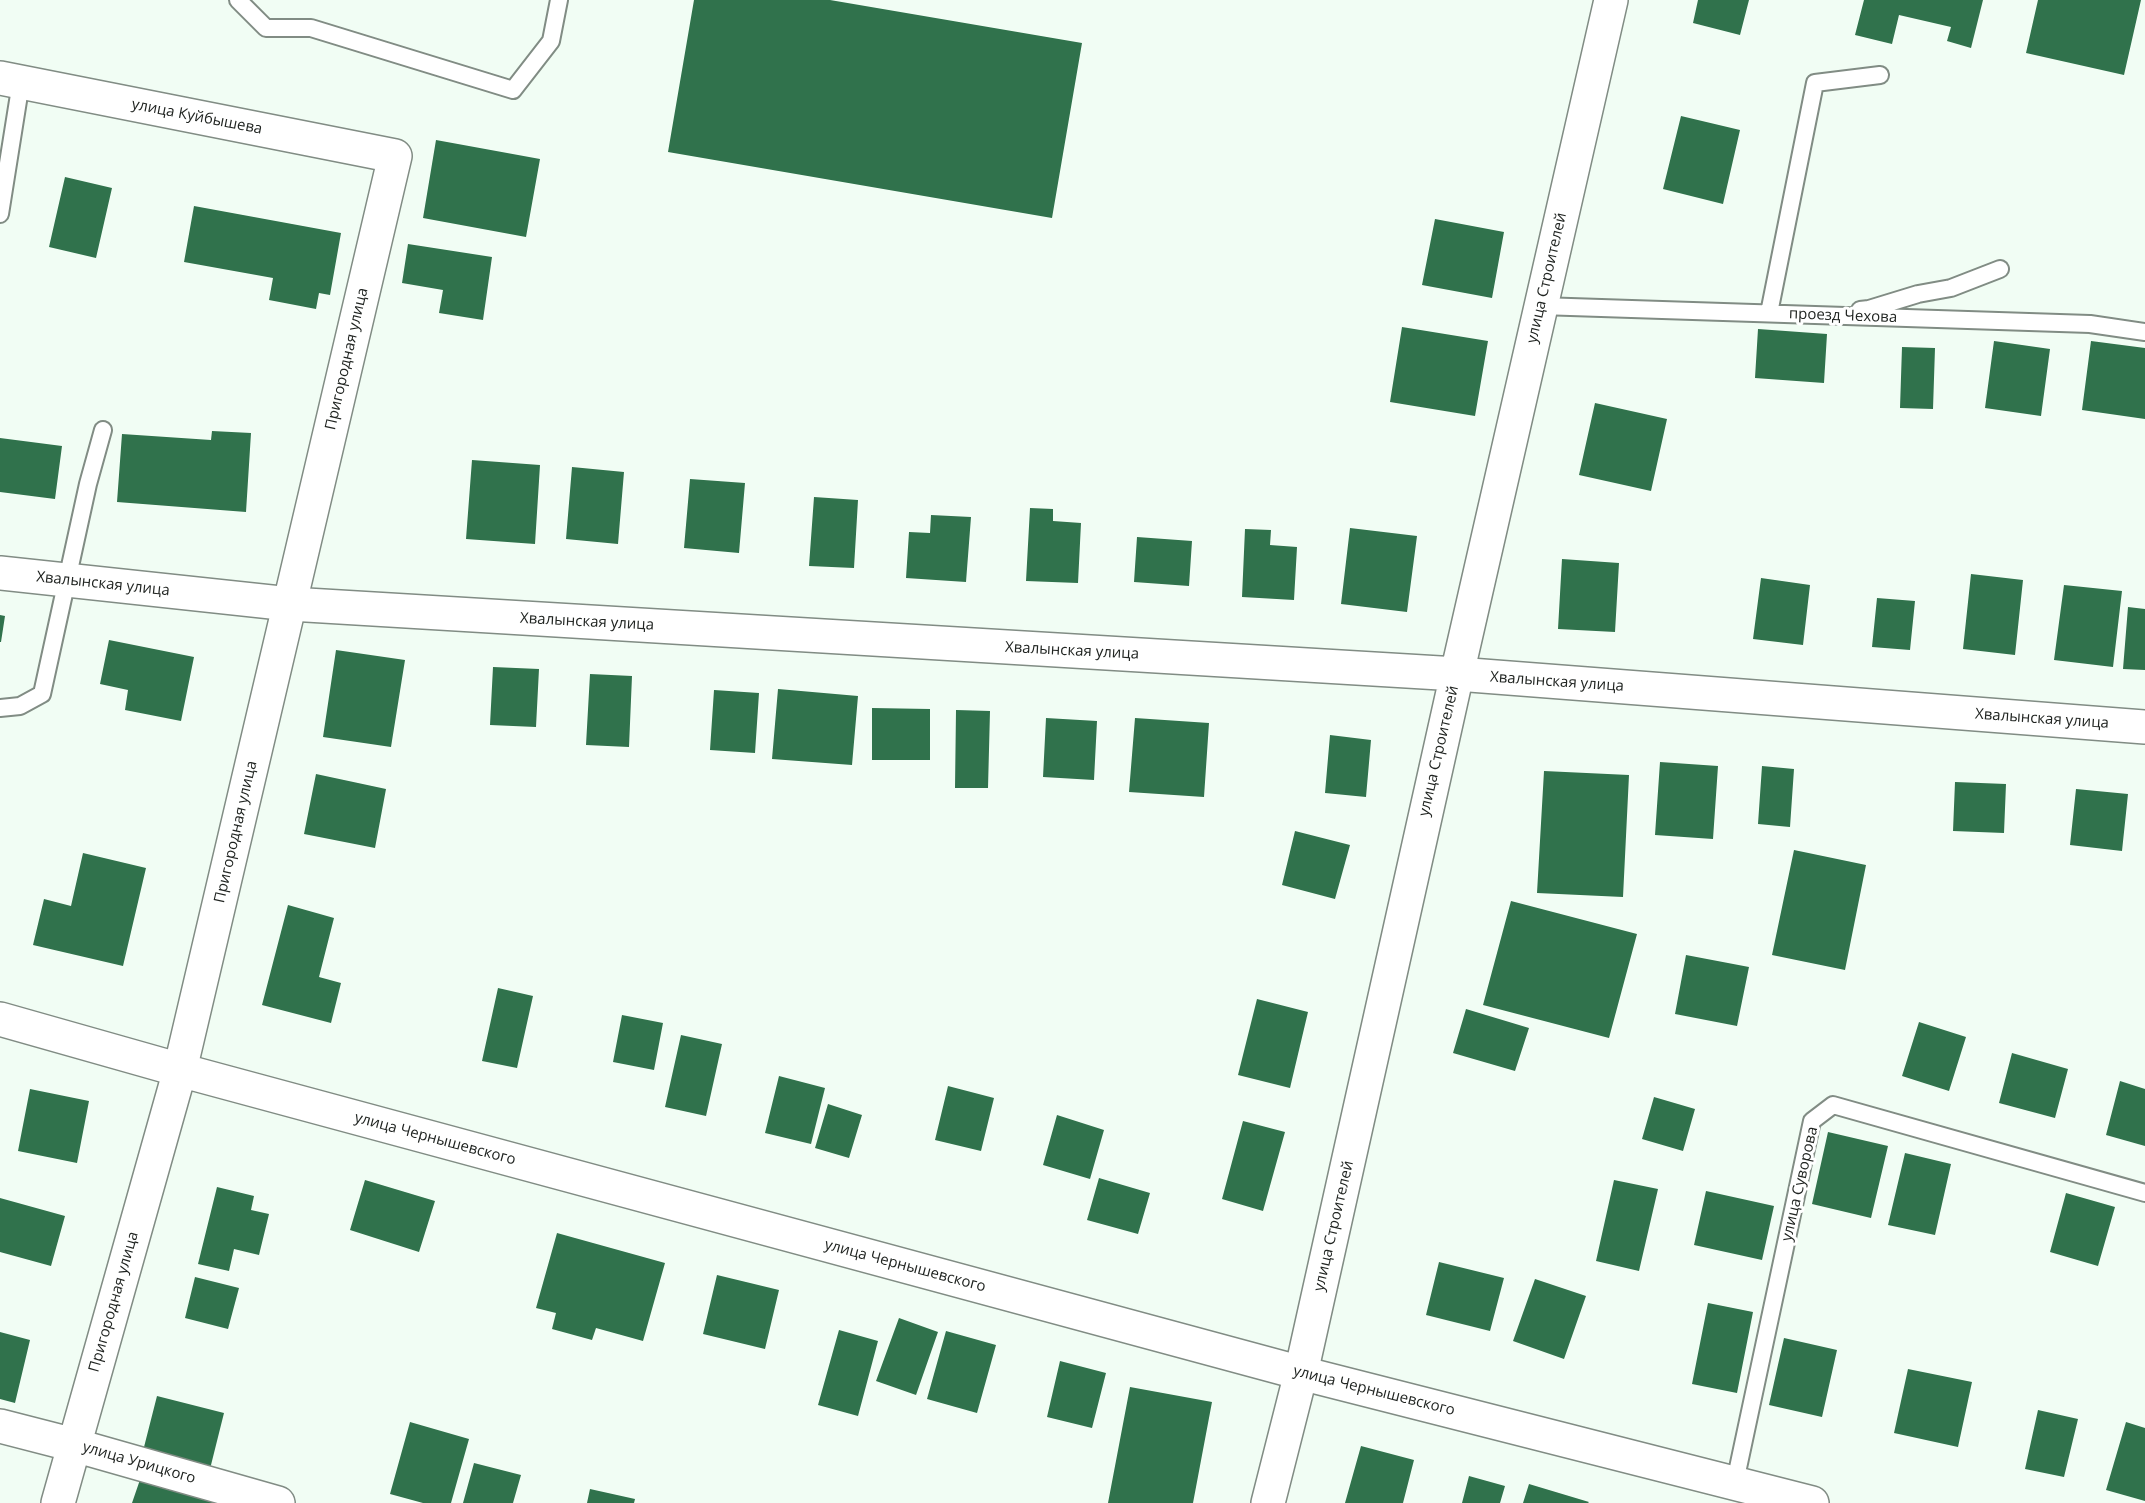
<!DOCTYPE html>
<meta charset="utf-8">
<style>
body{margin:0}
canvas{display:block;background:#f1fdf4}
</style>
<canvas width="2145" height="1503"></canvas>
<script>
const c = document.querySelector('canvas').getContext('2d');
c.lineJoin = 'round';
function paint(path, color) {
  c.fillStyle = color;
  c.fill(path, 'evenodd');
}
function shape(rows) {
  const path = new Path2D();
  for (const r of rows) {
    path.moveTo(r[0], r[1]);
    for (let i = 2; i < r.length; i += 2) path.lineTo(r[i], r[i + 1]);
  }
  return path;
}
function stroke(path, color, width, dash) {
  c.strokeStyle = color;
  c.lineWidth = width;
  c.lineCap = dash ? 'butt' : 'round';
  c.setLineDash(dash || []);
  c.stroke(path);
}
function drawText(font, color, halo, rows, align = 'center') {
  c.font = font + ' "Open Sans",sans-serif';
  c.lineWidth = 6;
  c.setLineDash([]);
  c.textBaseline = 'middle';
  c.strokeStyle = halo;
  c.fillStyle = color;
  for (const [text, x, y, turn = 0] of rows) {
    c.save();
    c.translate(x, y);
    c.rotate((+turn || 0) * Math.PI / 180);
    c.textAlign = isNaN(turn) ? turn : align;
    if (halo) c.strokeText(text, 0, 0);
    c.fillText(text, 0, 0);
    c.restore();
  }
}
paint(shape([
 [694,0,830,0,1082,43,1052,218,668,152],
 [1698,0,1749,0,1740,35,1693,23],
 [1864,0,1983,0,1971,48,1947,41,1951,27,1899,15,1892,44,1855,35],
 [2038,0,2141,0,2124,75,2026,53],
 [1681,116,1740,130,1723,204,1663,189],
 [436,140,540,159,526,237,423,218],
 [65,177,112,188,96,258,49,247],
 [194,206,341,233,330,295,319,293,316,309,269,300,273,278,184,262],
 [1435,219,1504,232,1492,298,1422,285],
 [408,244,492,257,483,320,439,313,443,290,402,283],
 [1402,327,1488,341,1475,416,1390,402],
 [1758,329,1827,334,1824,383,1755,378],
 [1994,341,2050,349,2041,416,1985,408],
 [2091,341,2145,348,2145,419,2082,410],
 [1902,347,1935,348,1933,409,1900,408],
 [1595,403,1667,419,1651,491,1579,475],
 [212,431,251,433,246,512,117,502,122,434,211,440],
 [0,438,62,446,55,499,0,492],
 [472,460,540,465,535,544,466,539],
 [572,467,624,472,618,544,566,539],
 [690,479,745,483,739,553,684,548],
 [814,497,858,500,854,568,809,566],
 [1030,508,1053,509,1053,521,1081,523,1078,583,1026,581],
 [931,515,971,517,966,582,906,578,909,532,930,533],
 [1350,528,1417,536,1407,612,1341,604],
 [1245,529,1271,530,1270,545,1297,547,1294,600,1242,597],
 [1137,537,1192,541,1189,586,1134,582],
 [1562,559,1619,563,1615,632,1558,629],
 [1971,574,2023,580,2015,655,1963,649],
 [1761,578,1810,585,1803,645,1753,639],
 [2064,585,2122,591,2113,667,2054,660],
 [1877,598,1915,601,1910,650,1872,647],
 [2128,607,2145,609,2145,670,2123,669],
 [0,615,5,616,1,642,0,642],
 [109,640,194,657,181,721,125,710,128,690,100,684],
 [336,650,405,660,391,747,323,737],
 [493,667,539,669,536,727,490,725],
 [590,674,632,676,629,747,586,745],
 [778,689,858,696,852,765,772,759],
 [714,690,759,693,755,753,710,750],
 [872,708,930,709,930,760,872,760],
 [956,710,990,711,988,788,955,788],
 [1046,718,1097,721,1094,780,1043,777],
 [1135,718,1209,723,1204,797,1129,792],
 [1330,735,1371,740,1366,797,1325,793],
 [1660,762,1718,766,1713,839,1655,835],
 [1762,766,1794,769,1790,827,1758,824],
 [1544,771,1629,775,1623,897,1537,893],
 [316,774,386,789,375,848,304,834],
 [1955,782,2006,784,2004,833,1953,831],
 [2076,789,2128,794,2122,851,2070,845],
 [1295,831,1350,845,1335,899,1282,885],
 [1794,850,1866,865,1845,970,1772,955],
 [83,853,146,868,123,966,33,945,44,899,71,906],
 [1511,901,1637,934,1609,1038,1483,1005],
 [288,905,334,918,319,977,341,983,331,1023,262,1005],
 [1686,955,1749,967,1737,1026,1675,1014],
 [498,988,533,996,517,1068,482,1061],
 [1257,999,1308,1012,1290,1088,1238,1075],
 [1466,1009,1529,1028,1515,1071,1453,1053],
 [622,1015,663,1023,654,1070,613,1062],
 [1919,1022,1966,1037,1949,1091,1902,1076],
 [681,1035,722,1044,706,1116,665,1107],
 [2012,1053,2068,1069,2055,1118,1999,1103],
 [779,1076,825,1088,811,1144,765,1133],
 [2120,1081,2145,1089,2145,1146,2106,1135],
 [948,1086,994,1098,981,1151,935,1140],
 [30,1089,89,1101,77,1163,18,1151],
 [1654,1097,1695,1109,1683,1151,1642,1139],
 [828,1104,862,1115,849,1158,815,1148],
 [1057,1115,1104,1130,1090,1179,1043,1165],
 [1243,1121,1285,1132,1263,1211,1222,1199],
 [1828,1132,1888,1146,1871,1218,1812,1204],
 [1905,1153,1951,1164,1935,1235,1888,1225],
 [1099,1178,1150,1193,1138,1234,1087,1220],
 [365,1180,435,1201,419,1252,350,1230],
 [1614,1180,1658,1189,1639,1271,1596,1261],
 [217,1187,254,1196,251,1210,269,1214,259,1255,234,1249,229,1271,198,1264],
 [1706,1191,1774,1206,1762,1260,1694,1245],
 [2066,1193,2115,1207,2098,1266,2050,1252],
 [0,1198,65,1216,51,1266,0,1252],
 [557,1233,665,1263,643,1341,596,1328,592,1340,552,1329,556,1313,536,1308],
 [1439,1262,1504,1278,1490,1331,1426,1315],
 [717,1275,779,1290,765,1349,703,1334],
 [195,1277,239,1288,228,1329,185,1318],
 [1535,1279,1586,1296,1564,1359,1513,1341],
 [1708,1303,1753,1312,1737,1393,1692,1384],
 [899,1318,938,1332,916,1395,876,1381],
 [839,1330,878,1341,858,1416,818,1405],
 [946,1331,996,1345,977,1413,927,1399],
 [0,1332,30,1340,15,1403,0,1399],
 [1784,1338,1837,1350,1822,1417,1769,1405],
 [1060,1361,1106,1373,1092,1428,1047,1417],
 [1908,1369,1972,1382,1958,1447,1894,1433],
 [1130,1387,1212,1402,1193,1503,1108,1503],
 [157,1396,224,1413,210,1469,143,1451],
 [2038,1410,2078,1419,2064,1477,2025,1469],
 [410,1422,469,1439,451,1503,423,1503,390,1494],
 [2126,1422,2145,1428,2145,1501,2106,1490],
 [1361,1446,1414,1460,1403,1503,1345,1503],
 [474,1463,521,1475,513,1503,463,1503],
 [143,1471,236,1503,132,1503],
 [1469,1476,1505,1486,1500,1503,1462,1503],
 [1529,1484,1589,1502,1588,1503,1523,1503],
 [590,1489,635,1499,634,1503,587,1503]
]), '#30724c');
const service = shape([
 [238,0,266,28,311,28,513,90,551,41,559,0],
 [0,214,21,82],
 [1540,306,2090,324,2145,332],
 [1860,310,1869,309,1918,294,1951,288,2000,269],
 [1769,313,1815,83,1880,75],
 [0,708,20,706,42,694,88,484,103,430],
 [1735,1482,1812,1121,1833,1105,2145,1193]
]);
const minor = shape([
 [0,78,395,156,180,1070,58,1503],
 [1457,674,2145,727],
 [0,1019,180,1070,1301,1373,1812,1503],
 [0,1426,74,1445,278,1503]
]);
const tertiary = shape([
 [0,573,290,604,1457,674],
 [1268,1503,1301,1373,1457,674,1611,0]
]);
stroke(service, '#818c84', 20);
stroke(minor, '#818c84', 36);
stroke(tertiary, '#818c84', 36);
stroke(service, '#fff', 16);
stroke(minor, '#fff', 33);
stroke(tertiary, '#fff', 33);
drawText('15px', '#212522', '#fff', [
 ["улица Куйбышева",197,117,11],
 ["улица Строителей",1547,278,-77],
 ["проезд Чехова",1843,316,2],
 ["Пригородная улица",347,359,-77],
 ["Хвалынская улица",103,584,6],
 ["Хвалынская улица",587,622,3],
 ["Хвалынская улица",1072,651,3],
 ["Хвалынская улица",1557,682,4],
 ["Хвалынская улица",2042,719,4],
 ["улица Строителей",1439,751,-77],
 ["Пригородная улица",236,832,-77],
 ["улица Чернышевского",435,1139,15],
 ["улица Суворова",1800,1184,-77],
 ["улица Строителей",1334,1226,-77],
 ["улица Чернышевского",905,1266,15],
 ["Пригородная улица",114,1302,-74],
 ["улица Чернышевского",1374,1391,14],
 ["улица Урицкого",139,1463,16]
]);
</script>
